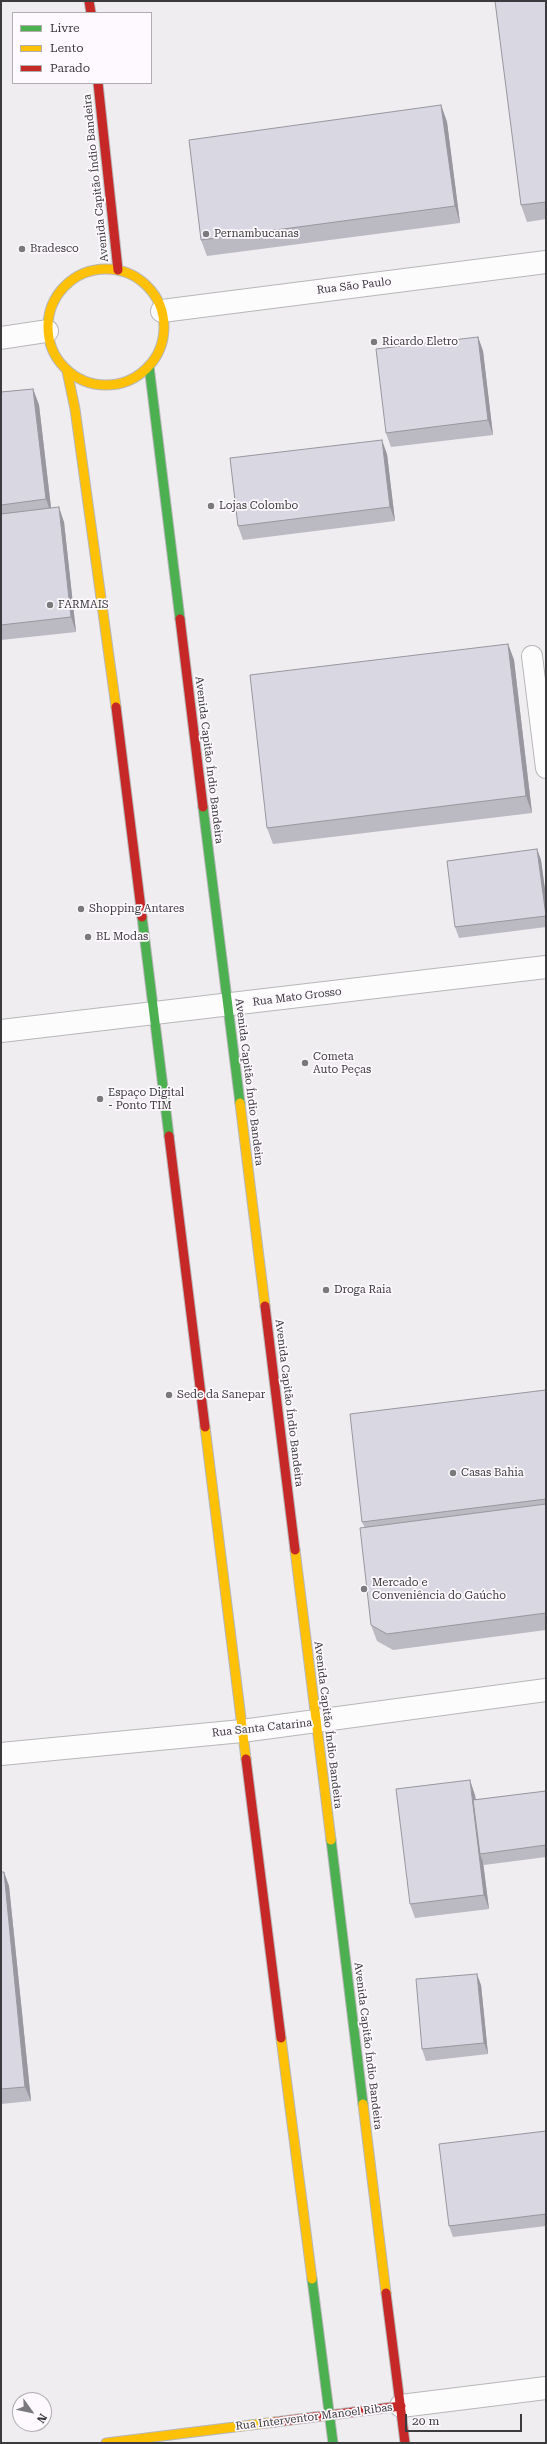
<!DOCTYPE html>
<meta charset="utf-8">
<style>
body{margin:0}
#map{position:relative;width:547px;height:2444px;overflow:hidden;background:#efedf0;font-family:"Roboto Serif",serif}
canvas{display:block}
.frame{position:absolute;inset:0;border:2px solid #3b3a3c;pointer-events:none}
.legend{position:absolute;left:12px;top:12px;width:140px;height:72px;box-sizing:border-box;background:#fdf9fe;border:1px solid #afadb0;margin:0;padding:5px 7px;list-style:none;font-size:12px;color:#3b3a3c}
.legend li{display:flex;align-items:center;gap:8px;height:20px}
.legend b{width:20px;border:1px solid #afadb0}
.north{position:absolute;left:12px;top:2392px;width:40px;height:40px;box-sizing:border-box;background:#fdf9fe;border:1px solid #afadb0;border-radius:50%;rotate:123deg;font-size:11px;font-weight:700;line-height:16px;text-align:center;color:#3b3a3c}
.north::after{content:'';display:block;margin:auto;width:14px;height:18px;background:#7a797b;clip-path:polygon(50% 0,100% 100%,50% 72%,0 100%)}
.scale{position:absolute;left:405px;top:2414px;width:117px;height:18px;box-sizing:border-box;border:2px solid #3b3a3c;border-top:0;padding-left:5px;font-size:12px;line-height:14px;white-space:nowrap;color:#3b3a3c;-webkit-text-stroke:3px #fdf9fe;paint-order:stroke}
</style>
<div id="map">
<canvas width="547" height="2444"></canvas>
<div class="frame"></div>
<ul class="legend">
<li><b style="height:5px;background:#4caf50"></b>Livre</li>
<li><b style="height:5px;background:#ffc107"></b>Lento</li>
<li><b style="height:5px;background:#c62828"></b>Parado</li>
</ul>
<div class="north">N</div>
<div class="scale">20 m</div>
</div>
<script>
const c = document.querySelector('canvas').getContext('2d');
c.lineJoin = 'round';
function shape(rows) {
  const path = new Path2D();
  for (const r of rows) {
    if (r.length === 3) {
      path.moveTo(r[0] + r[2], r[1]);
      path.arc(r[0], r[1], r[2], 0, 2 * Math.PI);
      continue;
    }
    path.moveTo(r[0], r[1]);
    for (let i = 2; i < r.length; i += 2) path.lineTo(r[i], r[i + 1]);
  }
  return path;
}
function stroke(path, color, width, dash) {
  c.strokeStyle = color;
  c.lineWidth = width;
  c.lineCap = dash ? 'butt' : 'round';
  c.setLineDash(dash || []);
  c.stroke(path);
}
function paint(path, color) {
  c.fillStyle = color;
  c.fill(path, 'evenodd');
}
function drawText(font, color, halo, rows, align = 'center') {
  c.font = font + ' "Roboto Serif",serif';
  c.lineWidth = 3.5;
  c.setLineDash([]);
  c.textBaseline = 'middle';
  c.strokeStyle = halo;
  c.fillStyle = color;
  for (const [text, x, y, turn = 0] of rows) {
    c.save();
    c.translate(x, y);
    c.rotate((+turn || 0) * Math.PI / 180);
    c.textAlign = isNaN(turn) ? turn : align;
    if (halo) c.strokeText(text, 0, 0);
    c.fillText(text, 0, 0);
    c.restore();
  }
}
const lane = shape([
 [532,656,546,768]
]);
const street = shape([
 [162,311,546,262],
 [1,338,47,331],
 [1,1031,546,967],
 [1,1754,242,1731,546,1690],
 [401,2406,546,2388]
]);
const fast = shape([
 [149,366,180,619],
 [203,807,240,1103],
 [142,917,169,1136],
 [331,1840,363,2104],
 [312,2279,333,2443]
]);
const slow = shape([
 [106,327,58],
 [67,371,75,409,116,707],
 [240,1103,265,1306],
 [205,1427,246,1759],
 [295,1550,331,1840],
 [281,2038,312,2279],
 [363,2104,386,2293],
 [106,2443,275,2422]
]);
const jam = shape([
 [89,1,91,13],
 [98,83,118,270],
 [180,619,203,807],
 [116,707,142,917],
 [169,1136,205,1427],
 [265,1306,295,1550],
 [246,1759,281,2038],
 [386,2293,405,2443],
 [275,2422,401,2406]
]);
stroke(lane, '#b7b6b8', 22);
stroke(street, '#b7b6b8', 24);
stroke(fast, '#b7b6b8', 11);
stroke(slow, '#b7b6b8', 11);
stroke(jam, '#b7b6b8', 11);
stroke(lane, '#fdfcfd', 20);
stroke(street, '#fdfcfd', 22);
stroke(fast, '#4caf50', 9);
stroke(slow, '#ffc107', 9);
stroke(jam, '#c62828', 9);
paint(shape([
 [546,1,546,219,527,222,521,205],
 [441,105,447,122,460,223,207,256,201,240],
 [478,337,483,351,493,435,391,447,386,433],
 [33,389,39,405,51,508,64,522,76,632,1,640,1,392],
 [387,454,395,521,243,540,238,526],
 [508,644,514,660,532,813,273,844,267,828],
 [537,849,541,860,546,897,546,927,459,938,455,927],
 [546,1390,546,1630,393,1650,377,1641,371,1625,365,1528,362,1522],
 [546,1791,546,1857,484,1865,483,1862,489,1909,415,1918,410,1904,475,1795,476,1800],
 [1,1872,4,1872,9,1886,31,2101,1,2104],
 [481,1985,488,2054,426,2061,422,2049],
 [546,2131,546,2226,453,2237,449,2226]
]), '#bbb9c2');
paint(shape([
 [441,105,447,122,460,223,455,206],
 [478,337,483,351,493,435,488,420],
 [33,389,39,405,52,516,46,499],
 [382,440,387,454,395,521,390,507],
 [59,507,64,522,76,632,71,617],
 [508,644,514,660,532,813,526,796],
 [537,849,541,860,546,897,546,916],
 [470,1780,475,1795,482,1854,480,1854,483,1862,489,1909,484,1895],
 [4,1872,9,1886,31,2101,25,2087],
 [477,1974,481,1985,488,2054,484,2043]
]), '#98969e');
const building = shape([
 [495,1,546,1,546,202,521,205,495,1],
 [441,105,455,206,201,240,189,140,441,105],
 [478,337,488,420,386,433,376,349,478,337],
 [33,389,46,499,1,505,1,392,33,389],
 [382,440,390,507,238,526,230,458,382,440],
 [59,507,71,617,1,625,1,514,59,507],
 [508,644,526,796,267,828,250,675,508,644],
 [537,849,546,916,455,927,447,861,537,849],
 [546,1390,546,1499,362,1522,350,1414,546,1390],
 [546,1504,546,1613,387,1634,371,1625,360,1528,546,1504],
 [470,1780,484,1895,410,1904,396,1789,470,1780],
 [546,1791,546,1845,480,1854,473,1800,546,1791],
 [1,1872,4,1872,25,2087,1,2089,1,1872],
 [477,1974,484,2043,422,2049,416,1979,477,1974],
 [546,2131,546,2214,449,2226,439,2144,546,2131]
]);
paint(building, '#d9d7e1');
stroke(building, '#98969e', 1);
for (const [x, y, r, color] of [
 [206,234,4,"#7a797b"],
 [22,249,4,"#7a797b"],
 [374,342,4,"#7a797b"],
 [211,506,4,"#7a797b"],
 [50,605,4,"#7a797b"],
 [81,909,4,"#7a797b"],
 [88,937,4,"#7a797b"],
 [305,1063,4,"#7a797b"],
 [100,1099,4,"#7a797b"],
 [326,1290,4,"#7a797b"],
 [169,1395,4,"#7a797b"],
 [453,1473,4,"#7a797b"],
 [364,1589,4,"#7a797b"]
]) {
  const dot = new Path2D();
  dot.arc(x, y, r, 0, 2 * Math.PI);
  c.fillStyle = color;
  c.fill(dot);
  stroke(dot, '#fdf9fe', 1.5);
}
drawText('11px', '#3b3a3c', '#fdf9fe', [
 ["Avenida Capitão Índio Bandeira",96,178,-96],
 ["Rua São Paulo",354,286,-7],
 ["Avenida Capitão Índio Bandeira",209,760,83],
 ["Rua Mato Grosso",297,997,-7],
 ["Avenida Capitão Índio Bandeira",249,1082,83],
 ["Avenida Capitão Índio Bandeira",289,1403,83],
 ["Avenida Capitão Índio Bandeira",328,1725,83],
 ["Rua Santa Catarina",262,1728,-6],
 ["Avenida Capitão Índio Bandeira",368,2046,83],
 ["Rua Interventor Manoel Ribas",314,2417,-7]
]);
drawText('11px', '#3b3a3c', '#fdf9fe', [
 ["Pernambucanas",214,234],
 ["Bradesco",30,249],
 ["Ricardo Eletro",382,342],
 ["Lojas Colombo",219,506],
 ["FARMAIS",58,605],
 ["Shopping Antares",89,909],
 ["BL Modas",96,937],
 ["Cometa",313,1057],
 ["Auto Peças",313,1070],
 ["Espaço Digital",108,1093],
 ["- Ponto TIM",108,1106],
 ["Droga Raia",334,1290],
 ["Sede da Sanepar",177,1395],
 ["Casas Bahia",461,1473],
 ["Mercado e",372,1583],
 ["Conveniência do Gaúcho",372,1596]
], 'left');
</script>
